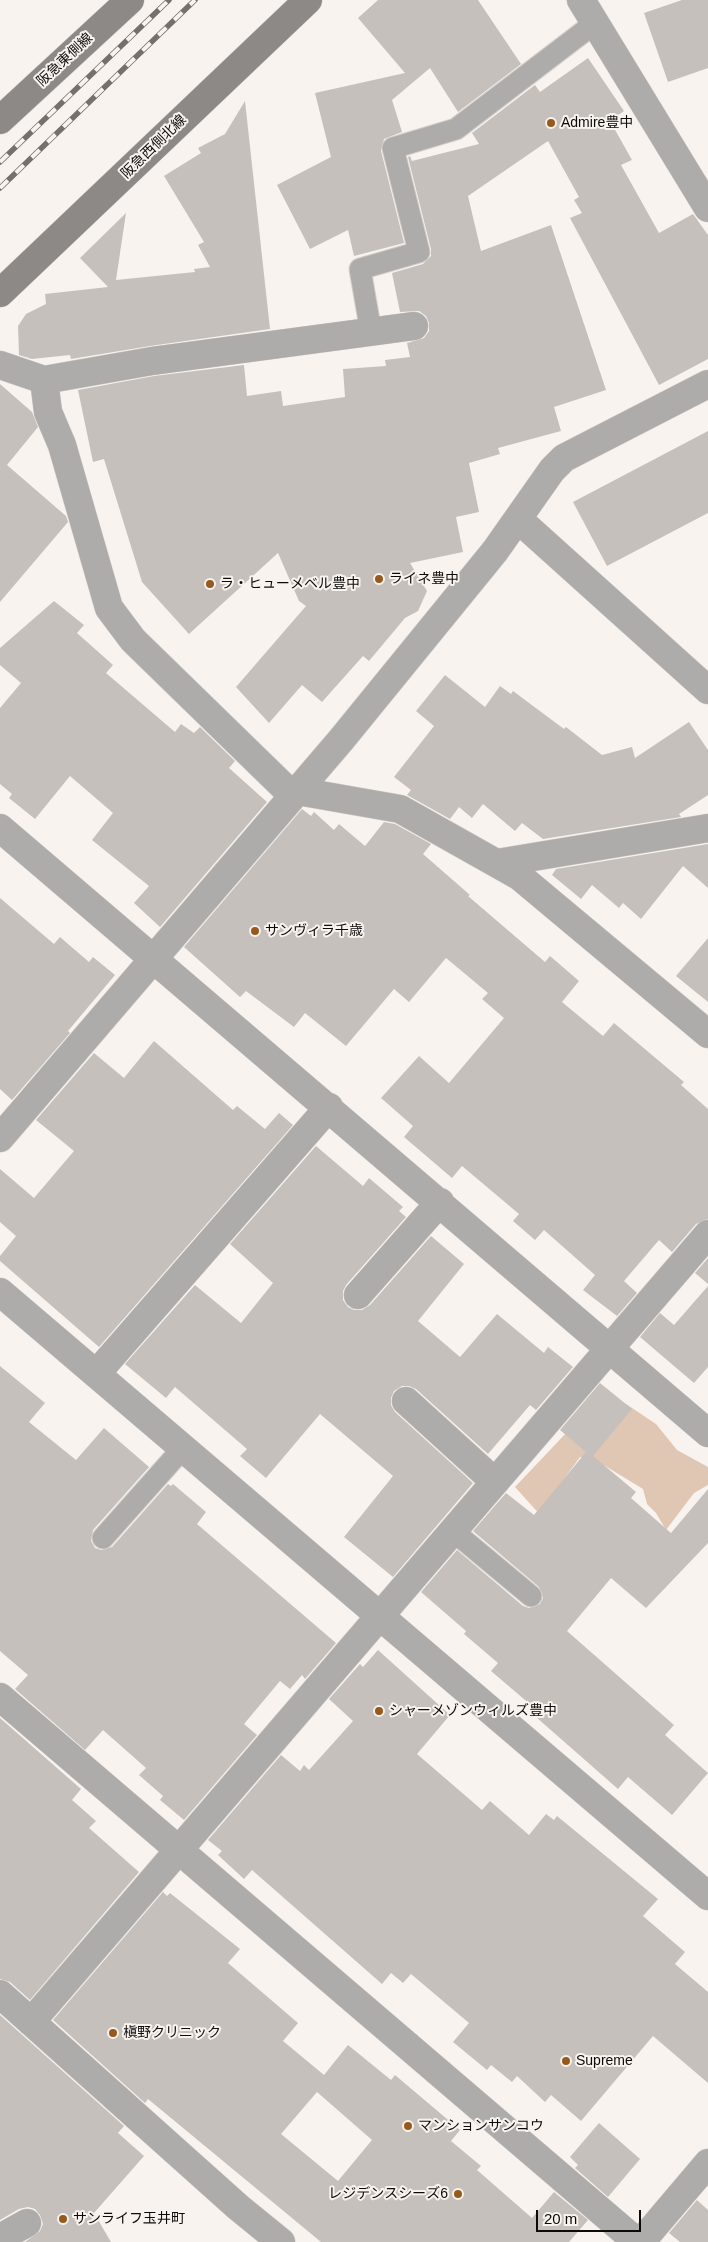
<!DOCTYPE html>
<meta charset="utf-8">
<style>
body{margin:0}
#map{position:relative;width:708px;height:2242px;overflow:hidden;background:#f8f3ef;font-family:Helvetica,sans-serif}
canvas{display:block}
.scale{position:absolute;left:536px;top:2210px;width:105px;height:22px;box-sizing:border-box;border:2px solid #0d0b0a;border-top:0;padding-left:6px;font-size:15px;line-height:18px;white-space:nowrap;color:#0d0b0a;-webkit-text-stroke:4px #f8f3ef;paint-order:stroke}
</style>
<div id="map">
<canvas width="708" height="2242"></canvas>
<div class="scale">20 m</div>
</div>
<script>
const c = document.querySelector('canvas').getContext('2d');
c.lineJoin = 'round';
function paint(path, color) {
  c.fillStyle = color;
  c.fill(path, 'evenodd');
}
function shape(rows) {
  const path = new Path2D();
  for (const r of rows) {
    path.moveTo(r[0], r[1]);
    for (let i = 2; i < r.length; i += 2) path.lineTo(r[i], r[i + 1]);
  }
  return path;
}
function stroke(path, color, width, dash) {
  c.strokeStyle = color;
  c.lineWidth = width;
  c.lineCap = dash ? 'butt' : 'round';
  c.setLineDash(dash || []);
  c.stroke(path);
}
function drawText(font, color, halo, rows, align = 'center') {
  c.font = font + ' Helvetica,"Noto Sans JP",sans-serif';
  c.lineWidth = 4;
  c.setLineDash([]);
  c.textBaseline = 'middle';
  c.strokeStyle = halo;
  c.fillStyle = color;
  for (const [text, x, y, turn = 0] of rows) {
    c.save();
    c.translate(x, y);
    c.rotate((+turn || 0) * Math.PI / 180);
    c.textAlign = isNaN(turn) ? turn : align;
    if (halo) c.strokeText(text, 0, 0);
    c.fillText(text, 0, 0);
    c.restore();
  }
}
paint(shape([
 [626,1404,656,1424,677,1450,708,1467,708,1485,694,1493,666,1530,656,1513,647,1504,643,1489,597,1461,580,1457,556,1490,543,1518,515,1487,568,1431]
]), '#dfc7b4');
paint(shape([
 [378,0,478,0,521,64,458,112,430,68,392,100,402,132,384,139,381,151,404,243,354,256,348,230,310,249,277,185,331,157,315,93,405,73,358,18],
 [682,0,708,0,708,68,668,82,644,13],
 [588,58,624,111,610,121,632,160,621,165,659,233,693,214,708,235,708,359,659,385,570,218,582,213,574,200,579,197,548,141,468,196,481,251,551,225,606,390,554,407,561,431,498,448,500,454,469,463,479,512,456,517,463,552,410,563,427,591,418,611,405,618,369,661,363,656,322,702,302,685,269,723,236,687,306,606,299,601,278,553,189,634,142,582,104,459,93,462,78,390,154,376,244,365,247,396,281,391,283,406,345,397,343,369,386,366,385,360,410,357,407,343,424,338,429,331,429,323,426,316,419,311,400,312,392,273,423,264,431,256,431,249,408,157,410,156,412,161,479,144,472,133,535,85,540,92],
 [245,101,270,329,150,346,71,359,70,355,32,359,19,355,18,326,26,314,46,304,45,294,108,287,80,258,126,213,116,280,195,272,194,269,210,267,198,245,204,242,164,176,201,153,198,148,225,134],
 [0,384,32,412,38,427,7,465,66,516,68,522,0,602],
 [708,431,708,513,607,566,573,502],
 [54,601,84,625,77,633,113,665,106,673,175,732,181,724,194,733,200,727,235,761,229,768,267,802,160,927,134,903,149,886,92,840,113,813,70,776,35,819,9,798,12,794,0,784,0,708,21,683,0,665,0,648],
 [445,675,485,707,500,686,511,694,513,691,564,729,566,727,602,755,632,747,635,758,689,722,708,750,708,795,679,814,681,817,543,839,522,823,515,831,483,804,472,818,459,807,450,819,407,795,411,790,394,777,434,726,416,711],
 [302,809,311,816,314,812,334,830,339,824,365,846,384,822,395,824,431,844,423,854,470,895,468,896,545,962,550,956,579,981,562,1002,603,1036,614,1023,684,1082,681,1085,708,1109,708,1219,696,1224,672,1252,659,1240,624,1281,637,1293,617,1316,583,1290,595,1275,544,1230,535,1240,513,1221,519,1214,462,1166,452,1178,404,1137,413,1126,381,1098,419,1056,449,1083,504,1018,482,999,488,993,446,958,409,1002,394,989,346,1046,305,1013,294,1027,246,991,240,997,184,947],
 [708,844,708,888,683,866,641,919,623,903,619,908,592,885,581,899,552,875,556,869],
 [0,898,54,944,60,937,89,962,93,957,115,975,68,1031,70,1033,12,1100,0,1089],
 [708,938,708,1002,676,976],
 [154,1041,233,1110,237,1106,265,1129,279,1113,293,1125,99,1347,0,1261,0,1256,16,1236,0,1222,0,1169,34,1198,74,1151,36,1120,94,1053,124,1078],
 [316,1146,363,1186,369,1178,403,1207,399,1211,406,1217,346,1285,343,1291,343,1300,348,1307,354,1310,362,1310,370,1305,431,1236,464,1264,418,1321,460,1357,497,1314,544,1353,548,1347,573,1367,536,1410,530,1405,488,1454,416,1389,409,1386,402,1386,394,1391,391,1398,391,1405,395,1412,473,1483,393,1577,344,1537,393,1476,320,1414,266,1478,240,1456,247,1449,175,1387,166,1398,125,1364,195,1285,241,1323,273,1283,230,1244],
 [708,1258,708,1284,695,1273],
 [708,1286,708,1367,694,1383,640,1337,660,1313,674,1325],
 [0,1366,45,1403,29,1422,76,1460,104,1428,149,1467,93,1530,91,1541,95,1548,101,1550,112,1547,168,1484,171,1486,173,1484,206,1512,197,1524,336,1643,305,1679,302,1675,290,1689,280,1681,244,1724,257,1735,184,1820,160,1800,163,1796,139,1775,146,1768,103,1730,85,1750,15,1689,28,1675,0,1651],
 [600,1383,632,1409,593,1456,636,1492,631,1498,671,1533,708,1489,708,1543,646,1608,611,1578,567,1631,674,1725,665,1735,708,1773,672,1815,628,1777,618,1789,528,1710,532,1706,491,1671,498,1663,464,1634,466,1631,421,1592,457,1550,523,1606,529,1608,540,1604,543,1598,539,1587,473,1531,506,1493,534,1515,586,1452,560,1430],
 [378,1650,450,1715,417,1754,482,1810,490,1801,529,1835,546,1814,554,1820,557,1816,658,1899,643,1916,685,1952,675,1964,708,1992,708,2083,653,2036,581,2121,551,2095,545,2102,517,2076,512,2082,491,2065,487,2070,453,2042,469,2023,411,1974,403,1983,391,1973,382,1984,252,1870,244,1879,218,1855,222,1851,208,1840,281,1755,300,1771,304,1765,309,1770,353,1721,329,1699,360,1664,363,1667],
 [0,1718,81,1789,72,1800,96,1821,89,1828,139,1872,30,2000,10,1982,0,1979],
 [163,1892,167,1896,170,1893,240,1949,228,1963,298,2023,283,2041,324,2075,348,2045,391,2080,395,2075,460,2130,451,2141,481,2166,477,2170,532,2218,554,2192,588,2220,569,2242,321,2242,148,2099,145,2103,53,2020],
 [317,2092,372,2140,338,2181,281,2134],
 [0,2015,124,2126,118,2133,144,2156,94,2213,111,2242,25,2242,40,2231,43,2224,40,2215,35,2209,28,2207,19,2209,0,2220],
 [599,2123,640,2159,608,2197,575,2168,578,2165,570,2157],
 [697,2200,708,2210,708,2242,680,2242,669,2233]
]), '#c5c0bc');
const lane = shape([
 [371,332,360,269,419,252,393,148,456,129,595,23],
 [453,1531,531,1596],
 [103,1538,183,1448]
]);
const street = shape([
 [581,0,708,208],
 [0,365,44,380,48,412,62,445,109,608,133,640,286,789,400,809,519,876,708,1034],
 [44,380,152,361,414,326],
 [518,519,708,690],
 [0,828,708,1433],
 [497,863,708,828],
 [0,1138,341,740,495,551,552,470,564,458,708,384],
 [0,1292,708,1896],
 [358,1295,440,1202],
 [96,1374,329,1107],
 [406,1401,495,1482],
 [0,1697,637,2242],
 [0,1994,238,2207,281,2242],
 [31,2022,708,1234],
 [0,2238,27,2223],
 [641,2242,708,2163]
]);
const secondary = shape([
 [0,120,130,0],
 [0,293,308,0]
]);
stroke(lane, '#d2ceca', 23);
stroke(street, '#d2ceca', 29);
stroke(secondary, '#d2ceca', 29);
stroke(lane, '#aeacaa', 21);
stroke(street, '#aeacaa', 28);
stroke(secondary, '#8c8986', 28);
const rail = shape([
 [0,162,169,0],
 [0,188,195,0]
]);
stroke(rail, '#73706d', 5.5);
stroke(rail, '#f8f3ef', 4, [11]);
for (const [x, y, r, color] of [
 [551,123,5,"#975a1e"],
 [379,579,5,"#975a1e"],
 [210,584,5,"#975a1e"],
 [255,931,5,"#975a1e"],
 [379,1711,5,"#975a1e"],
 [113,2033,5,"#975a1e"],
 [566,2061,5,"#975a1e"],
 [408,2126,5,"#975a1e"],
 [458,2194,5,"#975a1e"],
 [63,2219,5,"#975a1e"]
]) {
  const dot = new Path2D();
  dot.arc(x, y, r, 0, 2 * Math.PI);
  c.fillStyle = color;
  c.fill(dot);
  stroke(dot, '#f8f3ef', 2);
}
drawText('14px', '#0d0b0a', '#f8f3ef', [
 ["阪急東側線",65,60,-43],
 ["阪急西側北線",154,147,-44]
]);
drawText('14px', '#0d0b0a', '#f8f3ef', [
 ["Admire豊中",561,123],
 ["ライネ豊中",389,579],
 ["ラ・ヒューメベル豊中",220,584],
 ["サンヴィラ千歳",265,931],
 ["シャーメゾンウィルズ豊中",389,1711],
 ["槇野クリニック",123,2033],
 ["Supreme",576,2061],
 ["マンションサンコウ",418,2126],
 ["レジデンスシーズ6",448,2194,"right"],
 ["サンライフ玉井町",73,2219]
], 'left');
</script>
